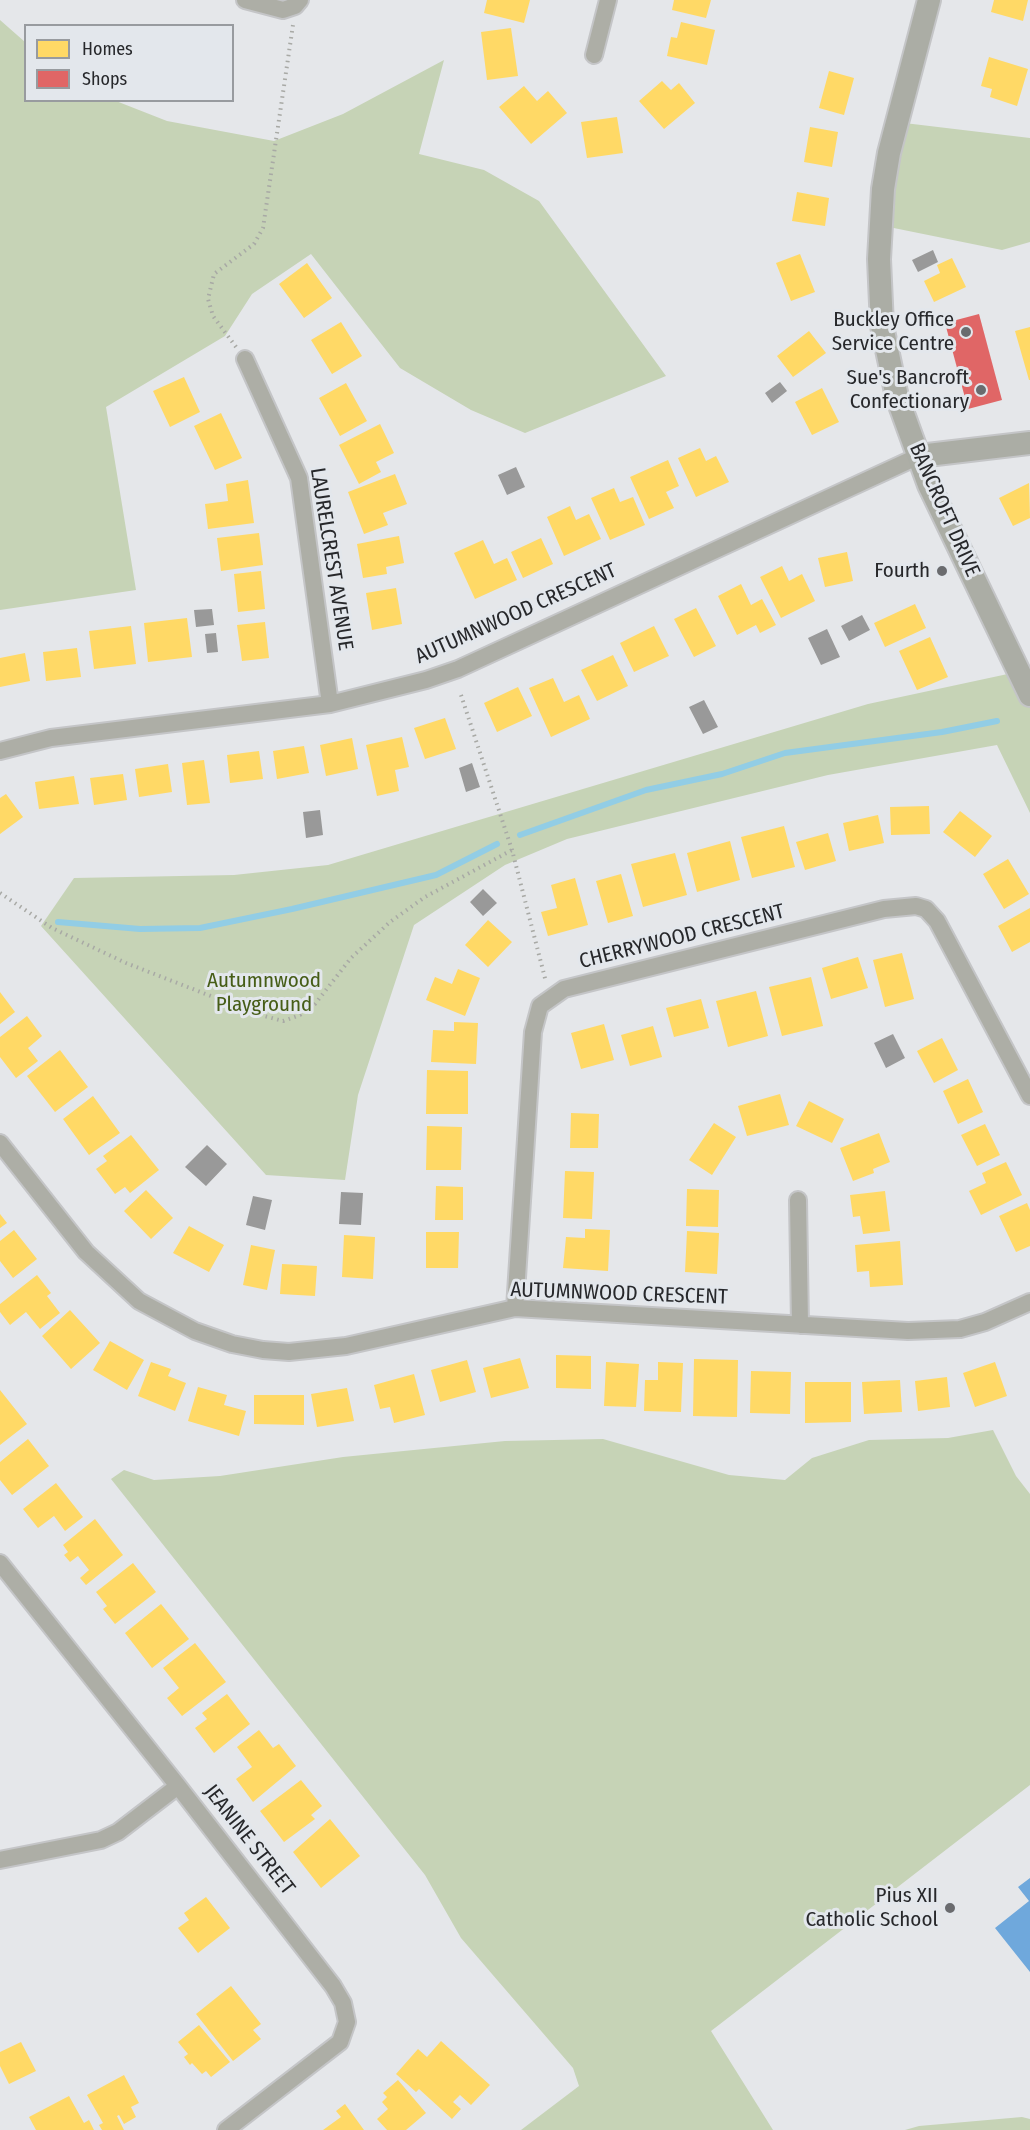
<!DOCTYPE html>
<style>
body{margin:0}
#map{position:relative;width:1030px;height:2130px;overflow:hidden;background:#e5e7ea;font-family:"Fira Sans Condensed",sans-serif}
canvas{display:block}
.legend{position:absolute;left:24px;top:24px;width:210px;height:78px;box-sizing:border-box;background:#e3e7ec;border:2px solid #989b9f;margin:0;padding:8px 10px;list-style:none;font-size:18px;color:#27282b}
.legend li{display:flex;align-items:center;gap:12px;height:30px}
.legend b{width:30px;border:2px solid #989b9f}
</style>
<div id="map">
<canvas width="1030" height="2130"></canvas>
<ul class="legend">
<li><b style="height:16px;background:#ffd966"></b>Homes</li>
<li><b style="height:16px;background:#e06666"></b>Shops</li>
</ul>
</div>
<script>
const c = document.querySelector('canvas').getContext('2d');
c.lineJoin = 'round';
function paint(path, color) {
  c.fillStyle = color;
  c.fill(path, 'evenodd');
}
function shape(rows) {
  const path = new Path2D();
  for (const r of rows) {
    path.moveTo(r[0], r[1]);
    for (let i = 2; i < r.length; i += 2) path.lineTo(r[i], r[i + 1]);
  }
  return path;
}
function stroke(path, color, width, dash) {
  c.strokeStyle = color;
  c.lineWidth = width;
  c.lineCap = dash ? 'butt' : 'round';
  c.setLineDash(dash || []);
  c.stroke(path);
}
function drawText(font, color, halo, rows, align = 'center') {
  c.font = font + ' "Fira Sans Condensed",sans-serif';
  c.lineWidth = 6;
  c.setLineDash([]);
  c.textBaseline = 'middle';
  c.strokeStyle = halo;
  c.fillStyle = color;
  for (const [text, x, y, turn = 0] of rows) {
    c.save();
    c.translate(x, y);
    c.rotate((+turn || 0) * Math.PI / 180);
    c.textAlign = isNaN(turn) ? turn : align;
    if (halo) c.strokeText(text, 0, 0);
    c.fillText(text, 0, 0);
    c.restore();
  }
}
paint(shape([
 [0,20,25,42,26,100,116,101,167,121,274,141,343,114,444,60,419,154,484,170,539,201,666,376,525,433,471,410,400,368,311,254,252,294,225,336,106,407,136,590,0,610],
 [896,122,1030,138,1030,242,1002,250,879,225],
 [1017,672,1030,700,1030,813,997,745,828,775,567,839,505,865,414,925,358,1095,345,1180,266,1175,41,926,74,878,234,875,328,865,868,704],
 [993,1430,1016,1476,1030,1494,1030,1785,711,2031,773,2130,521,2130,579,2086,573,2068,461,1938,425,1875,111,1479,124,1470,154,1480,220,1476,343,1457,505,1441,603,1439,729,1475,785,1480,812,1458,869,1440,948,1438],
 [1022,2117,1030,2119,1030,2130,905,2130,919,2126]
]), '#c6d3b6');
paint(shape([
 [487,0,530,0,524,23,484,13],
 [674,0,711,0,706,18,672,10],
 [994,0,1028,0,1023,21,991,12],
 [681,22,715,30,707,65,667,56,671,37,677,38],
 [511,28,518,76,487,80,481,32],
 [989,57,1028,69,1017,106,990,97,992,89,981,86],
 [829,71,854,78,844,115,819,108],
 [662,81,671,90,679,83,695,103,664,129,639,101],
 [524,86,537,101,548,91,567,113,531,144,499,107],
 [617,117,623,153,587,158,581,122],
 [810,127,838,132,832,167,804,162],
 [797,192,829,198,825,226,792,221],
 [800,254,815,292,791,301,776,263],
 [952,258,966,287,934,302,924,281,940,273,937,265],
 [307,263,332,298,304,318,279,284],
 [341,322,362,356,332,374,311,340],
 [1030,327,1030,380,1029,380,1015,331],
 [809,331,826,353,793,377,777,356],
 [184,377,200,412,170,427,153,391],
 [346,383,367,421,340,436,319,398],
 [822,388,839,422,812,435,795,402],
 [221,413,242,458,215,470,194,426],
 [380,424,394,453,376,462,381,472,359,484,339,445],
 [700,448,706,461,716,456,729,482,696,497,678,458],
 [668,460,679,486,666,492,674,508,649,519,630,477],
 [395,474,407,504,383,513,388,525,364,534,348,492],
 [248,480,254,523,208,529,205,504,228,501,226,484],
 [1029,483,1030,518,1013,526,999,498],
 [614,488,620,502,633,497,645,525,610,540,591,498],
 [570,506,576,520,589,514,601,539,564,556,547,517],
 [259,533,263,565,221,571,217,538],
 [399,536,404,563,386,567,387,574,363,578,357,544],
 [541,538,553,564,523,578,511,552],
 [483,540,494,564,507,558,517,580,475,599,454,553],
 [847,552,853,581,825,587,818,558],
 [782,566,789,581,802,574,815,601,781,618,760,577],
 [261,571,265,609,238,612,234,574],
 [741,584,751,605,762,599,776,625,760,633,756,625,737,635,718,596],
 [396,588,402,624,372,630,366,593],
 [915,604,926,628,885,647,874,623],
 [696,608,716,646,694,657,674,619],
 [187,618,192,657,148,662,144,623],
 [265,622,269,658,242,661,237,625],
 [131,626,136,664,94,669,89,631],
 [654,626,669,656,634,672,620,643],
 [930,637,948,677,917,690,899,651],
 [77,648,81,677,46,681,43,652],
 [25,653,30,681,0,687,0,658],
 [613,655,628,686,597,701,581,670],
 [553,678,564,702,579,695,590,719,551,737,529,688],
 [518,687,532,716,497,732,484,703],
 [445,718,456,749,425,759,414,728],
 [402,737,409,767,395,770,399,791,377,796,366,745],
 [352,738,358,769,326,776,320,745],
 [304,746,309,773,277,779,273,751],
 [259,751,263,779,230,783,227,755],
 [204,760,210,803,187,805,182,763],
 [168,764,172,792,139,797,135,769],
 [123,774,127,800,94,805,90,778],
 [74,776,79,804,39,809,35,782],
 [6,794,23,817,0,834,0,798],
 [929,806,930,834,891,835,890,807],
 [960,811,992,836,975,857,943,832],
 [878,815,884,843,849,851,843,823],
 [784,826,795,867,752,878,741,837],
 [828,833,836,861,805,870,796,842],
 [730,841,740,880,697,892,687,853],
 [675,853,687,895,643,907,631,864],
 [1008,859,1029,894,1004,909,983,874],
 [621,874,633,916,608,923,596,881],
 [575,878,588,925,548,936,541,912,557,908,551,885],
 [1030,908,1030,942,1012,952,998,926],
 [488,920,512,942,488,967,465,945],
 [902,953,914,999,885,1007,873,960],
 [858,957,868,988,831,999,822,968],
 [458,969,480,978,465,1016,426,1000,435,977,452,984],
 [811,977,823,1026,782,1036,769,987],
 [756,991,768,1036,728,1047,716,1001],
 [0,992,15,1012,0,1024],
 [701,999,709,1028,674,1037,666,1008],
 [27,1016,42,1036,28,1048,38,1061,16,1078,0,1057,0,1037],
 [454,1022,478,1023,476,1064,431,1062,433,1030,454,1031],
 [604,1024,614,1060,581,1069,571,1033],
 [653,1026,662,1057,630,1066,621,1035],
 [942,1038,958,1070,934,1083,917,1051],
 [60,1050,88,1087,55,1112,27,1076],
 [427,1070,468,1071,468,1114,426,1114],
 [968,1079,983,1112,958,1124,943,1091],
 [780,1094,789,1125,747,1136,738,1106],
 [93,1096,120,1133,89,1155,63,1119],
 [809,1101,844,1119,832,1143,796,1126],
 [571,1113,599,1114,598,1148,570,1148],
 [714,1123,736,1137,712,1175,689,1160],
 [985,1124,1000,1155,977,1166,961,1135],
 [427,1126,462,1127,461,1170,426,1170],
 [879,1133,890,1162,873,1169,874,1173,853,1181,840,1148],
 [131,1135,159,1170,130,1193,125,1187,115,1194,96,1169,107,1161,103,1156],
 [1006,1162,1022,1195,981,1215,969,1191,986,1183,982,1173],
 [565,1171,594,1172,592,1219,563,1218],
 [436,1186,463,1187,463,1220,435,1220],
 [687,1189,719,1190,718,1227,686,1226],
 [146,1190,173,1218,151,1239,124,1211],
 [885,1191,890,1231,863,1234,860,1216,853,1217,850,1195],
 [1027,1203,1030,1210,1030,1246,1016,1252,999,1216],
 [0,1214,7,1223,0,1228],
 [189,1226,224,1245,209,1272,173,1253],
 [585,1229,610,1230,608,1271,563,1268,566,1237,585,1238],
 [14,1230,37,1259,13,1278,0,1261,0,1241],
 [687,1231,719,1233,717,1274,685,1272],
 [426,1232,459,1232,458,1268,426,1268],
 [344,1235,375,1237,373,1279,342,1277],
 [900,1241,903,1285,870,1287,869,1271,857,1272,855,1245],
 [251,1245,275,1250,267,1290,243,1285],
 [282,1264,317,1266,315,1296,280,1294],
 [37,1275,51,1293,47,1296,60,1313,40,1329,26,1312,10,1325,0,1312,0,1304],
 [70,1310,100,1343,71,1369,42,1336],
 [110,1341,144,1360,127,1390,93,1370],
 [556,1355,591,1356,591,1389,556,1388],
 [520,1358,529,1388,491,1398,483,1368],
 [694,1359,738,1360,737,1417,693,1416],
 [467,1360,476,1392,440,1402,431,1370],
 [151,1362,171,1369,168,1376,186,1383,175,1411,138,1396],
 [606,1362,639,1364,636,1407,604,1406],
 [658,1362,683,1363,681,1412,644,1411,645,1380,658,1380],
 [995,1362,1007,1396,975,1407,963,1373],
 [751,1371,791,1372,790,1414,750,1413],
 [414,1374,425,1415,394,1423,390,1407,380,1409,374,1385],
 [947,1377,950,1407,918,1411,915,1381],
 [900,1380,902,1412,864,1414,862,1382],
 [805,1382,851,1382,851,1422,805,1423],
 [198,1387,227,1395,224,1405,246,1411,239,1436,188,1421],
 [347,1388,354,1421,317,1427,311,1394],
 [0,1390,27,1424,0,1445],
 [254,1395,304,1395,304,1425,254,1424],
 [28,1439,49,1466,12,1495,0,1480,0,1462],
 [56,1483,83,1517,65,1531,54,1516,38,1528,23,1509],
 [95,1519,123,1555,86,1585,80,1578,89,1570,78,1556,70,1562,64,1555,68,1552,63,1545],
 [133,1563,156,1592,115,1624,103,1609,107,1606,96,1592],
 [161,1604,189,1639,152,1668,125,1633],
 [195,1643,226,1682,182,1716,167,1698,179,1688,163,1668],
 [227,1694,250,1724,214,1753,195,1728,207,1719,202,1713],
 [259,1730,273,1748,279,1744,296,1766,253,1802,236,1779,252,1767,237,1747],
 [301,1780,322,1806,311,1815,315,1819,284,1842,260,1811],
 [330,1819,360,1856,321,1888,293,1852],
 [206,1897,230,1928,198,1953,178,1928,189,1920,184,1913],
 [231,1986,261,2024,253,2030,261,2039,233,2061,196,2014],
 [199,2025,230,2062,211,2077,206,2071,202,2074,192,2063,190,2065,184,2057,188,2054,178,2042],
 [441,2041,490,2085,471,2105,460,2095,453,2102,461,2109,452,2119,419,2089,416,2092,396,2074,418,2049,427,2057],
 [21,2042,36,2071,9,2084,0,2066,0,2052],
 [124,2075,139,2103,131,2107,136,2117,124,2124,119,2115,117,2116,124,2130,102,2130,99,2125,103,2123,87,2095],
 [398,2080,426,2113,406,2130,387,2130,377,2119,388,2109,382,2102,387,2097,383,2093],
 [69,2096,84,2123,89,2120,94,2130,36,2130,29,2117],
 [345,2104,364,2130,323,2130,341,2117,336,2111]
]), '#ffd966');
paint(shape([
 [979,314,1002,400,968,409,945,323]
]), '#e06666');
paint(shape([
 [1030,1878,1030,1972,995,1928,1029,1901,1018,1887]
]), '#6fa8dc');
paint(shape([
 [933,250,938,262,918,272,912,260],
 [780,382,787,391,772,403,765,393],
 [516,467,525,487,507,495,498,475],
 [212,609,214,625,196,627,194,610],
 [862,615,870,630,849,641,841,626],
 [827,629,840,657,821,665,808,638],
 [216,633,218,652,207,653,205,634],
 [704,700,718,727,703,734,689,707],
 [472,763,480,787,466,792,459,768],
 [320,810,323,835,306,838,303,812],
 [483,889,497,903,483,916,470,902],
 [893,1034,905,1058,886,1068,874,1043],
 [207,1145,227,1164,206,1186,185,1167],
 [341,1192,363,1193,361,1225,339,1224],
 [253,1196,272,1200,265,1230,246,1225]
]), '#999');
stroke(shape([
 [520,835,646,790,722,774,785,753,942,732,997,721],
 [58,922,140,929,200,928,292,909,436,875,497,844]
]), '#92cde5', 6);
const street = shape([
 [245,0,283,10,295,6,300,0],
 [594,55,608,0],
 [245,359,299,478,330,704],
 [0,751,51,738,330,704,426,680,458,669,919,456],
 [0,1143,86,1252,139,1301,195,1331,232,1344,263,1350,289,1352,346,1346,515,1308,908,1331,960,1329,985,1322,1030,1302],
 [798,1200,800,1325],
 [515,1308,533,1032,540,1006,564,989,884,909,916,906,926,909,937,921,1030,1096],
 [0,1563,178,1786,333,1986,343,2003,347,2022,340,2042,226,2130],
 [0,1860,101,1840,118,1832,178,1786]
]);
const secondary = shape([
 [929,0,889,153,883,189,879,259,882,326,897,397,929,485,1030,695],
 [919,456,1030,443]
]);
stroke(street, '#c4c5c7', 20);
stroke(secondary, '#c4c5c7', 26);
stroke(shape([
 [236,347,213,316,208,299,214,274,254,244,263,228,293,25],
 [461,695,512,850,546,982],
 [0,893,52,928,126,963,257,1014,283,1021,300,1015,315,1004,351,958,390,922,425,897,512,850]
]), '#a8a9a5', 4, [1.5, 4.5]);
stroke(street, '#adaea6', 16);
stroke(secondary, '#abada5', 22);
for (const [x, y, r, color] of [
 [966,332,6,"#6a6b6e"],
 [981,390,6,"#6a6b6e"],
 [942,571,6,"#6a6b6e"],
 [950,1908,6,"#6a6b6e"]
]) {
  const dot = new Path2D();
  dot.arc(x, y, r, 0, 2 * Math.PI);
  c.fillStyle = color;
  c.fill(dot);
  stroke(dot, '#e3e7ec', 2);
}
drawText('21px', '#27282b', '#e3e7ec', [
 ["Buckley Office",954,320],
 ["Service Centre",954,344],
 ["Sue's Bancroft",969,378],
 ["Confectionary",969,402],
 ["Fourth",930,571],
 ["Pius XII",938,1896],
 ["Catholic School",938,1920]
], 'right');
drawText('21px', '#27282b', '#e3e7ec', [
 ["BANCROFT DRIVE",944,510,66],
 ["LAURELCREST AVENUE",331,559,81],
 ["AUTUMNWOOD CRESCENT",516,614,-24],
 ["CHERRYWOOD CRESCENT",682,937,-14],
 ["AUTUMNWOOD CRESCENT",619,1294,2],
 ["JEANINE STREET",249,1840,52]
]);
drawText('21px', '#465d17', '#e3e7ec', [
 ["Autumnwood",264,981],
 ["Playground",264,1005]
]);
</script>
